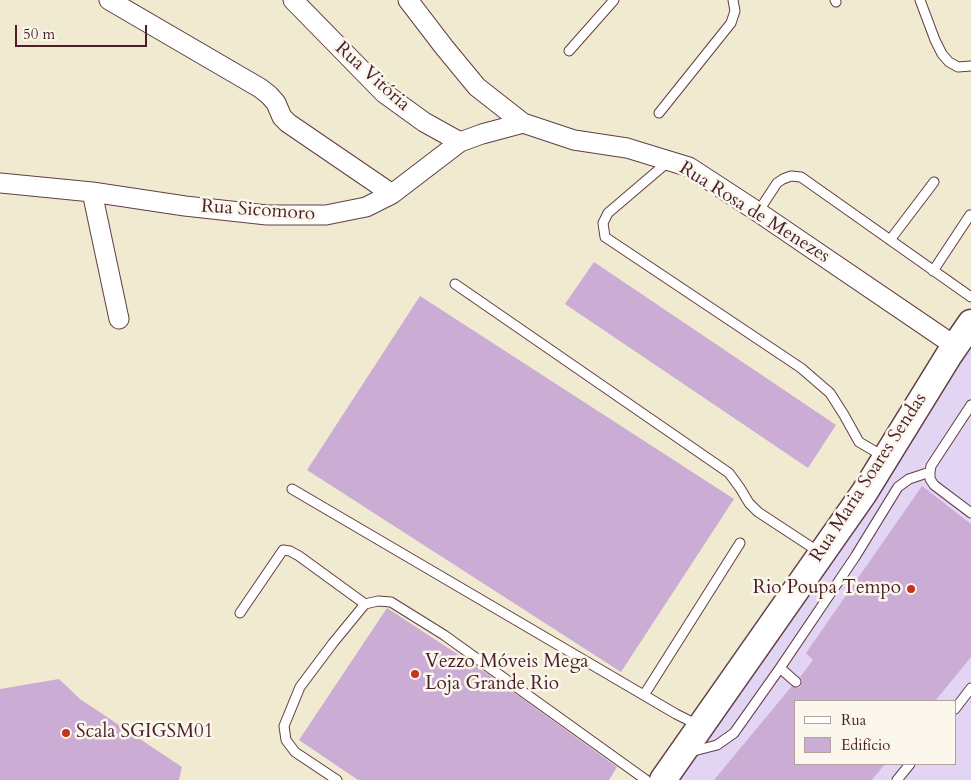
<!DOCTYPE html>
<meta charset="utf-8">
<style>
body{margin:0}
#map{position:relative;width:971px;height:780px;overflow:hidden;background:#f0ead1;font-family:Cardo,serif}
canvas{display:block}
.legend{position:absolute;left:794px;top:700px;width:162px;height:65px;box-sizing:border-box;background:#fbf7ec;border:1px solid #b4a19f;margin:0;padding:6px 9px;list-style:none;font-size:15px;color:#4a1f2b}
.legend li{display:flex;align-items:center;gap:10px;height:25px}
.legend b{width:25px;border:1px solid #b4a19f}
.scale{position:absolute;left:15px;top:25px;width:132px;height:22px;box-sizing:border-box;border:2px solid #4a1f2b;border-top:0;padding-left:6px;font-size:15px;line-height:18px;white-space:nowrap;color:#4a1f2b;-webkit-text-stroke:4px #fbf7ec;paint-order:stroke}
</style>
<div id="map">
<canvas width="971" height="780"></canvas>
<ul class="legend">
<li><b style="height:6px;background:#fff"></b>Rua</li>
<li><b style="height:14px;background:#cbacd4"></b>Edifício</li>
</ul>
<div class="scale">50 m</div>
</div>
<script>
const c = document.querySelector('canvas').getContext('2d');
c.lineJoin = 'round';
function paint(path, color) {
  c.fillStyle = color;
  c.fill(path, 'evenodd');
}
function shape(rows) {
  const path = new Path2D();
  for (const r of rows) {
    path.moveTo(r[0], r[1]);
    for (let i = 2; i < r.length; i += 2) path.lineTo(r[i], r[i + 1]);
  }
  return path;
}
function stroke(path, color, width, dash) {
  c.strokeStyle = color;
  c.lineWidth = width;
  c.lineCap = dash ? 'butt' : 'round';
  c.setLineDash(dash || []);
  c.stroke(path);
}
function drawText(font, color, halo, rows, align = 'center') {
  c.font = font + ' Cardo,serif';
  c.lineWidth = 5;
  c.setLineDash([]);
  c.textBaseline = 'middle';
  c.strokeStyle = halo;
  c.fillStyle = color;
  for (const [text, x, y, turn = 0] of rows) {
    c.save();
    c.translate(x, y);
    c.rotate((+turn || 0) * Math.PI / 180);
    c.textAlign = isNaN(turn) ? turn : align;
    if (halo) c.strokeText(text, 0, 0);
    c.fillText(text, 0, 0);
    c.restore();
  }
}
paint(shape([
 [971,343,971,780,679,780,824,574,870,504],
 [795,701,955,701,955,764,795,764]
]), '#e2d4f3');
paint(shape([
 [594,262,836,425,808,468,565,304],
 [420,296,734,499,621,672,307,470],
 [922,486,971,524,971,657,935,701,795,701,795,764,885,764,872,780,714,780,792,686,798,688,801,686,802,680,800,677,813,660,806,653],
 [387,608,494,678,617,767,609,780,358,780,299,740],
 [59,679,80,699,182,767,179,780,0,780,0,689]
]), '#cbacd4');
const service = shape([
 [835,0,836,2],
 [920,0,935,40,942,54,949,62,958,67,971,66],
 [569,51,614,0],
 [659,113,731,23,735,11,733,0],
 [669,161,608,213,603,223,605,237,801,368,830,393,844,415,859,442,883,456],
 [758,212,777,183,783,179,791,176,801,177,971,297],
 [890,240,934,182],
 [933,271,970,215],
 [455,284,729,473,740,488,749,503,758,512,819,552],
 [971,405,931,466,930,472,930,479,934,485,971,513],
 [292,489,676,714,698,725],
 [240,613,283,550,290,551,299,556,365,604],
 [780,668,796,682],
 [644,695,740,543],
 [955,709,971,688],
 [690,752,717,745,734,733,780,668,855,557,898,487,909,479,930,472],
 [337,780,295,752,286,740,284,726,300,687,333,643,365,604,378,601,391,602,444,635,646,780],
 [897,780,910,764]
]);
const minor = shape([
 [109,0,260,88,269,95,276,103,282,117,288,123,392,194],
 [293,0,384,93,424,122,460,142],
 [408,0,444,47,477,87,523,123,574,140,627,148,689,167,758,212,955,346],
 [0,183,92,192,185,206,267,215,326,215,366,207,392,194,460,142,482,134,523,123],
 [92,192,119,319]
]);
const secondary = shape([
 [663,780,864,493,949,355,971,323]
]);
stroke(service, '#633d44', 11);
stroke(minor, '#633d44', 21);
stroke(secondary, '#633d44', 29);
stroke(service, '#fff', 9);
stroke(minor, '#fff', 19);
stroke(secondary, '#fff', 26);
for (const [x, y, r, color] of [
 [911,589,5,"#c8321e"],
 [415,674,5,"#c8321e"],
 [66,733,5,"#c8321e"]
]) {
  const dot = new Path2D();
  dot.arc(x, y, r, 0, 2 * Math.PI);
  c.fillStyle = color;
  c.fill(dot);
  stroke(dot, '#fbf7ec', 2);
}
drawText('19px', '#4a1f2b', '#fbf7ec', [
 ["Rua Vitória",372,77,42],
 ["Rua Sicomoro",258,211,4],
 ["Rua Rosa de Menezes",754,213,32],
 ["Rua Maria Soares Sendas",869,478,-57]
]);
drawText('19px', '#4a1f2b', '#fbf7ec', [
 ["Rio Poupa Tempo",901,589,"right"],
 ["Vezzo Móveis Mega",425,663],
 ["Loja Grande Rio",425,685],
 ["Scala SGIGSM01",76,733]
], 'left');
</script>
